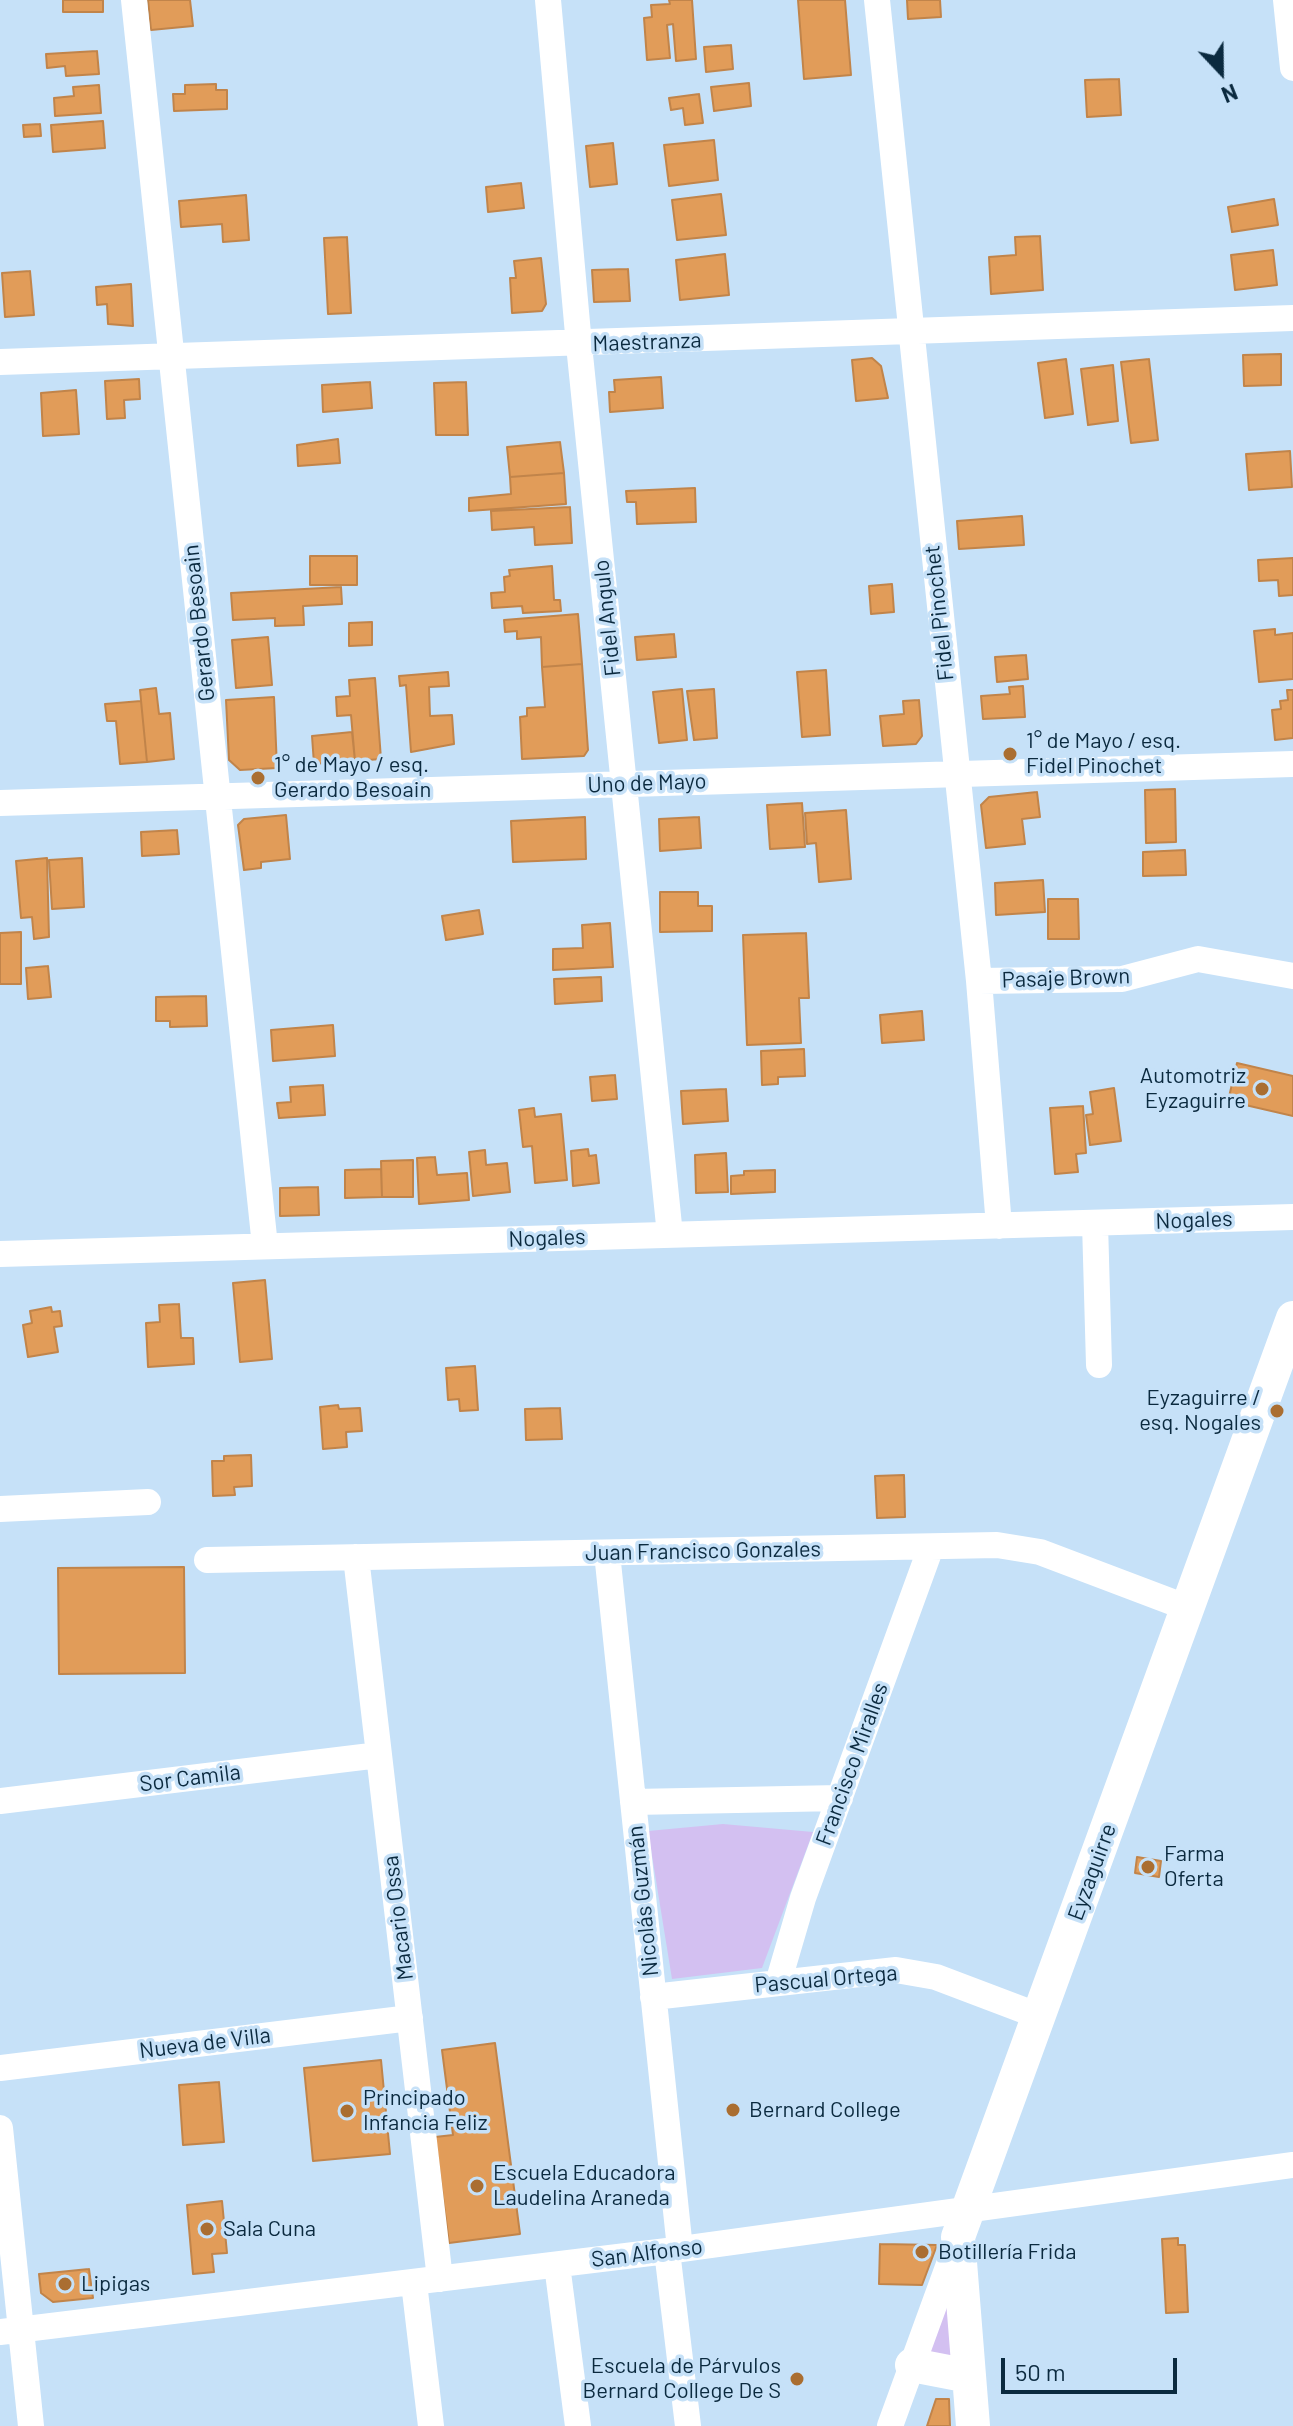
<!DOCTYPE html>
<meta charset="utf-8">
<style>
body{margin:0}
#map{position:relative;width:1293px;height:2426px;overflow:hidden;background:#c6e1f8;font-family:Barlow,sans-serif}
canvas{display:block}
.north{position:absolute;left:1181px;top:32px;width:80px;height:80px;-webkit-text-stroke:6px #c6e1f8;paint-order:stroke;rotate:158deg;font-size:22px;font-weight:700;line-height:32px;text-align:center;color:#0b2a3f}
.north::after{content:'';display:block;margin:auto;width:28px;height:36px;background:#0b2a3f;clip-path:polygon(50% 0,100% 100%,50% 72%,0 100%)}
.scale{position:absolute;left:1001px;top:2358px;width:176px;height:36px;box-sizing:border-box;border:4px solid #0b2a3f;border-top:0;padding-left:10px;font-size:24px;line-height:28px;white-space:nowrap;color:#0b2a3f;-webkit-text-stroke:6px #c6e1f8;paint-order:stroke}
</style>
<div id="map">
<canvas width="1293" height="2426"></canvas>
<div class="north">N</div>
<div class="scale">50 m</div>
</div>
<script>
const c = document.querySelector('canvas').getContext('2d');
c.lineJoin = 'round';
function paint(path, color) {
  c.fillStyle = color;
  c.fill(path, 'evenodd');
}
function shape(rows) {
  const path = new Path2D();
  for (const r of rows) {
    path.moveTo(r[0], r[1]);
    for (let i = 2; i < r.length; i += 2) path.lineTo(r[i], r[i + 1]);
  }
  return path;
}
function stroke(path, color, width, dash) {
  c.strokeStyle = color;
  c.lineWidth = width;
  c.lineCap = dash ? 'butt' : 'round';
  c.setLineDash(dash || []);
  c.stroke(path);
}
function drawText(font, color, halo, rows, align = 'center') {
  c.font = font + ' Barlow,sans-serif';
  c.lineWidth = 7;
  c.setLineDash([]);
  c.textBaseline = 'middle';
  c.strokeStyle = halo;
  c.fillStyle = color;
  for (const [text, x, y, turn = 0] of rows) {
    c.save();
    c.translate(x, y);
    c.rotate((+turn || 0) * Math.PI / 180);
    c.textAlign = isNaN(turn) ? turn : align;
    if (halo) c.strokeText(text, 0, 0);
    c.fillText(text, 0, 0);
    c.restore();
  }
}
paint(shape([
 [723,1824,813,1832,762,1968,672,1979,648,1831],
 [951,2278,959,2364,920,2358]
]), '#d3c0f1');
const building = shape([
 [63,0,103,0,103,12,63,12,63,0],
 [148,0,190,0,193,26,151,30,148,0],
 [669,0,692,0,696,59,676,61,673,24,667,25,670,58,647,60,644,18,652,17,651,5,670,4,669,0],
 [798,0,845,0,851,75,804,79,798,0],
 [907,0,940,0,941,17,908,19,907,0],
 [731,45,733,69,706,72,704,47,731,45],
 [97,51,99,74,66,76,65,66,47,68,46,54,97,51],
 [1119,79,1121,115,1087,117,1085,80,1119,79],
 [749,83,751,106,714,111,711,87,749,83],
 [216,84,216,90,227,90,227,109,174,111,173,94,185,94,185,85,216,84],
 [99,85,101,113,55,116,54,98,74,96,73,87,99,85],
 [699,94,703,123,685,125,683,108,671,110,669,98,699,94],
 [103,121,105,148,53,152,51,125,103,121],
 [40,124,41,136,24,137,23,125,40,124],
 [714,140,718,180,669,186,664,145,714,140],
 [613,143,617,184,590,187,586,146,613,143],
 [521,183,524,208,488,212,486,187,521,183],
 [721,194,726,235,677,240,672,200,721,194],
 [246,195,249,240,223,242,222,224,181,227,179,201,246,195],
 [1274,199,1278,225,1232,232,1228,207,1274,199],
 [1040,236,1043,290,991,294,989,257,1016,255,1015,237,1040,236],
 [347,237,351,313,328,314,324,238,347,237],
 [1273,250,1277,285,1235,290,1231,255,1273,250],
 [725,254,729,295,680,300,676,260,725,254],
 [541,258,546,304,542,311,512,313,510,278,516,278,514,261,541,258],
 [628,269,630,301,594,302,592,270,628,269],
 [30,271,34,315,5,317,2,273,30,271],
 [131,284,133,326,108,324,107,304,97,305,96,287,131,284],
 [1281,354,1281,385,1244,386,1243,355,1281,354],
 [872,358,881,366,888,398,856,401,852,360,872,358],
 [1066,359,1073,414,1045,418,1038,363,1066,359],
 [1149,359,1158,440,1131,443,1121,362,1149,359],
 [1113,365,1118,421,1088,425,1081,369,1113,365],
 [661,377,663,408,610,412,609,392,615,392,614,380,661,377],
 [139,379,140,399,124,400,125,418,107,419,105,381,139,379],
 [370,382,372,408,323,412,322,385,370,382],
 [466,382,468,435,436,435,434,383,466,382],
 [76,390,79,434,43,436,41,393,76,390],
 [338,439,340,463,298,466,297,445,338,439],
 [560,442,564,473,510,477,507,447,560,442],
 [1290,451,1292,487,1249,490,1246,454,1290,451],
 [564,473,566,504,469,511,469,498,511,494,510,477,564,473],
 [695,488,696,522,637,524,636,502,627,502,626,491,695,488],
 [570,507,572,543,535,545,534,527,492,530,491,511,570,507],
 [1022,516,1024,545,959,549,957,521,1022,516],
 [310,556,357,556,357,585,310,585,310,556],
 [1293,558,1293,595,1279,596,1278,580,1259,581,1258,560,1293,558],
 [552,566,554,600,560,600,561,611,523,613,522,606,492,608,491,593,505,592,504,577,510,576,509,570,552,566],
 [892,584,894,612,871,614,869,586,892,584],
 [341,587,342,604,303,606,304,625,275,626,275,618,233,620,231,593,341,587],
 [578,614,582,664,542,667,541,637,517,639,517,631,505,632,504,620,578,614],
 [372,622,372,645,349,646,349,623,372,622],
 [1275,629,1275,635,1293,633,1293,679,1259,682,1254,631,1275,629],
 [674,634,676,657,637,660,635,637,674,634],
 [268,637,272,685,236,688,232,640,268,637],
 [1026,655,1028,679,997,682,995,657,1026,655],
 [582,664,588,750,584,756,522,759,520,717,527,716,527,708,545,707,542,667,582,664],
 [826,670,830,735,802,737,797,672,826,670],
 [448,672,449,686,429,687,430,716,452,715,454,744,411,752,406,685,400,686,399,676,448,672],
 [375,678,381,759,355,761,351,715,337,716,336,697,350,696,349,680,375,678],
 [1023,686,1025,717,983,719,981,696,1010,694,1009,687,1023,686],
 [156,688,159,714,170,713,174,759,147,762,140,690,156,688],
 [682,689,687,740,659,743,653,692,682,689],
 [714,689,717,738,694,740,687,691,714,689],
 [1287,690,1293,690,1293,738,1275,740,1272,710,1281,709,1280,701,1288,700,1287,690],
 [274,697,277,768,240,770,229,760,226,700,274,697],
 [919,700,922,736,916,744,883,746,880,716,904,714,903,701,919,700],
 [141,701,147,762,120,764,116,721,107,721,105,704,141,701],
 [352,732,355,761,314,764,312,736,352,732],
 [1175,789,1176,842,1146,843,1145,790,1175,789],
 [1037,792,1040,817,1022,819,1025,844,986,848,981,805,989,797,1037,792],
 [802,803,805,847,770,849,767,805,802,803],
 [846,810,851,879,819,882,816,843,807,844,805,813,846,810],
 [286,815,290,859,261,862,261,868,244,870,238,825,244,819,286,815],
 [585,817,586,859,513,862,511,821,585,817],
 [699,817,701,848,660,851,659,819,699,817],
 [177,830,179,854,142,856,141,832,177,830],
 [1185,850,1186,875,1143,876,1143,852,1185,850],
 [47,858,49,937,34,939,32,917,21,918,16,861,47,858],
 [82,858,84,907,52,909,49,860,82,858],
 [1043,880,1045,912,996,915,995,883,1043,880],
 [660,892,698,892,698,906,712,906,712,931,660,932,660,892],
 [1048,899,1078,899,1079,939,1048,939,1048,899],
 [479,910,483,934,446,940,442,916,479,910],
 [610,923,613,967,553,970,553,949,583,948,582,925,610,923],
 [21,932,21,984,0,984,0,933,21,932],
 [806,933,809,998,799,998,801,1043,747,1045,743,935,806,933],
 [48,966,51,997,28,999,26,968,48,966],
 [601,977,602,1001,555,1004,554,979,601,977],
 [206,996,207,1026,170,1027,170,1021,156,1021,156,997,206,996],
 [922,1011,924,1040,882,1043,880,1015,922,1011],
 [333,1025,335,1056,273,1061,271,1030,333,1025],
 [804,1049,805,1076,778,1077,778,1084,762,1085,761,1051,804,1049],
 [1237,1063,1293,1076,1293,1116,1228,1101,1237,1063],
 [615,1075,617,1099,592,1101,590,1077,615,1075],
 [323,1085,325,1115,279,1118,277,1103,291,1102,290,1087,323,1085],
 [1114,1088,1121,1141,1090,1145,1086,1115,1093,1114,1090,1092,1114,1088],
 [726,1089,728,1121,683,1124,681,1091,726,1089],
 [1083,1106,1086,1153,1076,1154,1078,1172,1055,1174,1050,1108,1083,1106],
 [534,1108,535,1117,561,1114,567,1180,535,1183,532,1146,523,1147,519,1110,534,1108],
 [588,1149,589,1156,596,1155,599,1183,573,1186,571,1151,588,1149],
 [485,1150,486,1165,507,1163,510,1192,473,1196,469,1152,485,1150],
 [726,1153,728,1192,696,1193,695,1155,726,1153],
 [435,1157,437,1175,467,1173,469,1200,419,1204,417,1158,435,1157],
 [413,1160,413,1197,382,1197,381,1161,413,1160],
 [381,1169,382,1197,345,1198,345,1170,381,1169],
 [775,1170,775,1192,731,1194,731,1176,744,1175,744,1171,775,1170],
 [318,1187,319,1215,280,1216,280,1188,318,1187],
 [265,1280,272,1359,240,1362,233,1283,265,1280],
 [179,1304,181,1338,193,1338,194,1364,148,1367,146,1323,160,1322,159,1305,179,1304],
 [51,1307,52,1312,60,1311,62,1326,54,1327,58,1352,28,1357,23,1325,32,1323,30,1311,51,1307],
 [475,1366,478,1410,460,1411,459,1399,448,1400,446,1368,475,1366],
 [338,1405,339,1409,360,1408,362,1431,346,1432,347,1447,323,1449,320,1407,338,1405],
 [560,1408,562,1439,526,1440,525,1409,560,1408],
 [251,1455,252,1486,234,1487,235,1495,213,1496,212,1461,224,1461,224,1456,251,1455],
 [904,1475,905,1517,877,1518,875,1476,904,1475],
 [184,1567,185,1673,59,1674,58,1568,184,1567],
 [1137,1857,1161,1861,1159,1877,1135,1873,1137,1857],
 [495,2043,520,2234,449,2243,435,2137,453,2135,442,2050,495,2043],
 [381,2060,390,2154,313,2161,304,2068,381,2060],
 [219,2082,224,2142,183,2145,179,2085,219,2082],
 [222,2201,227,2253,212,2254,214,2272,193,2274,187,2205,222,2201],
 [1178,2238,1178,2245,1185,2245,1188,2312,1166,2313,1162,2239,1178,2238],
 [880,2244,937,2245,922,2285,879,2284,880,2244],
 [89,2269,93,2298,53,2302,41,2293,39,2274,89,2269],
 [936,2399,949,2399,950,2426,927,2426,936,2399]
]);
paint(building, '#e19c59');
stroke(building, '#c1844a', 2);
stroke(shape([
 [134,0,265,1246],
 [548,0,579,345,670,1235],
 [877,0,979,981,999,1226],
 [1286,0,1293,68],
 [0,362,1293,318],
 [0,803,1293,764],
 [979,981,1122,979,1198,959,1293,976],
 [1095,1223,1099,1365],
 [0,1254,1293,1217],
 [0,1509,148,1502],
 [607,1553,680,2249],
 [356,1557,440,2279],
 [207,1560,997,1545,1040,1552,1188,1608],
 [0,1801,379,1755],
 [633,1802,840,1798],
 [778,1983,803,1898,931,1547],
 [653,1997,896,1970,936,1977,1039,2016],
 [0,2068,410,2018],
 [0,2128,31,2426],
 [667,2251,688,2426],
 [557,2265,578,2426],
 [414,2283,431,2426],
 [0,2332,667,2251,1293,2165],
 [890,2426,956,2245]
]), '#fff', 26);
stroke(shape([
 [912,2365,969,2376],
 [973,2426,958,2237,1293,1318]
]), '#fff', 34);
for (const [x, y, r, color] of [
 [1010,754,8,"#aa6e31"],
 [258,778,8,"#aa6e31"],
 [1262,1089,8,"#aa6e31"],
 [1277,1411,8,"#aa6e31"],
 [1148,1867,8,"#aa6e31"],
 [733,2110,8,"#aa6e31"],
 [347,2111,8,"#aa6e31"],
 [477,2186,8,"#aa6e31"],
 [207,2229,8,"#aa6e31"],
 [922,2252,8,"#aa6e31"],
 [65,2284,8,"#aa6e31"],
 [797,2379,8,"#aa6e31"]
]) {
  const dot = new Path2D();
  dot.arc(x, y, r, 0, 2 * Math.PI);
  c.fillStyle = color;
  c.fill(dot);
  stroke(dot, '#c6e1f8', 3);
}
drawText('22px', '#0b2a3f', '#c6e1f8', [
 ["Maestranza",647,342,-2],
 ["Fidel Pinochet",939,613,-96],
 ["Fidel Angulo",607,618,-96],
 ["Gerardo Besoain",199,623,-96],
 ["Uno de Mayo",647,783,-2],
 ["Pasaje Brown",1066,978,-2],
 ["Nogales",1194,1220,-2],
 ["Nogales",547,1238,-2],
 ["Juan Francisco Gonzales",703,1551,-1],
 ["Francisco Miralles",852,1764,-70],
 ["Sor Camila",190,1778,-7],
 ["Eyzaguirre",1092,1872,-70],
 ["Nicolás Guzmán",643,1901,-96],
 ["Macario Ossa",398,1918,-97],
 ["Pascual Ortega",826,1979,-5],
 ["Nueva de Villa",205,2043,-7],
 ["San Alfonso",647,2253,-7]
]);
drawText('22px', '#0b2a3f', '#c6e1f8', [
 ["1° de Mayo / esq.",1026,741],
 ["Fidel Pinochet",1026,766],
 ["1° de Mayo / esq.",274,765],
 ["Gerardo Besoain",274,790],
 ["Automotriz",1246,1076,"right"],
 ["Eyzaguirre",1246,1101,"right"],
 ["Eyzaguirre /",1261,1398,"right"],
 ["esq. Nogales",1261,1423,"right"],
 ["Farma",1164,1854],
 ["Oferta",1164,1879],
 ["Principado",363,2098],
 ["Infancia Feliz",363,2123],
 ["Bernard College",749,2110],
 ["Escuela Educadora",493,2173],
 ["Laudelina Araneda",493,2198],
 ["Sala Cuna",223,2229],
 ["Botillería Frida",938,2252],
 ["Lipigas",81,2284],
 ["Escuela de Párvulos",781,2366,"right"],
 ["Bernard College De S",781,2391,"right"]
], 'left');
</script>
